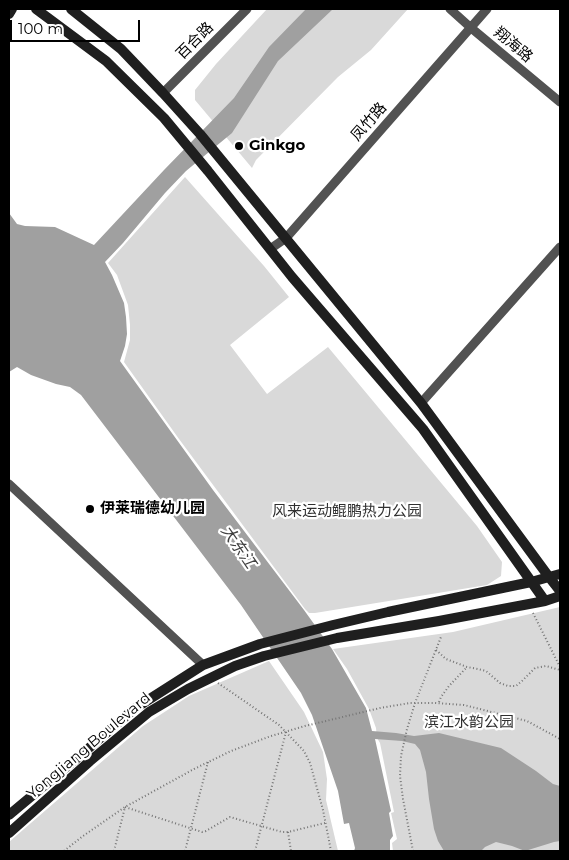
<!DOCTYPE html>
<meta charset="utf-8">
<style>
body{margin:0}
#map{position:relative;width:569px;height:860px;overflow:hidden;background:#fff;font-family:Montserrat,sans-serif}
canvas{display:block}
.frame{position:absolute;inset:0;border:10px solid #000;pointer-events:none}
.scale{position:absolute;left:10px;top:20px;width:130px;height:22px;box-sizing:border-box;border:2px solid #000;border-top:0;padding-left:6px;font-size:15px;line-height:18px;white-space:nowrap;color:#000;-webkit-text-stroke:4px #fff;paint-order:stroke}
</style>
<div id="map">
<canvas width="569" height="860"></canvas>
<div class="frame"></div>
<div class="scale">100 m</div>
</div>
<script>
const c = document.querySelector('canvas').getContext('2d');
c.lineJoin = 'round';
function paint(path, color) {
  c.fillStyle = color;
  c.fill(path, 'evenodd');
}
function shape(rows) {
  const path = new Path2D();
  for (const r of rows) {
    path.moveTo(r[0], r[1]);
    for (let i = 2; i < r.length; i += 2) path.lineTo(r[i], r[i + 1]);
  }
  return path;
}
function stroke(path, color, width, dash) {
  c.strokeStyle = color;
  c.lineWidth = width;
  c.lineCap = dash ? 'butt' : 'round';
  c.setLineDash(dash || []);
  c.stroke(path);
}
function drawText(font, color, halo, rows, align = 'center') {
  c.font = font + ' Montserrat,"Noto Sans SC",sans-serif';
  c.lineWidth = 4.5;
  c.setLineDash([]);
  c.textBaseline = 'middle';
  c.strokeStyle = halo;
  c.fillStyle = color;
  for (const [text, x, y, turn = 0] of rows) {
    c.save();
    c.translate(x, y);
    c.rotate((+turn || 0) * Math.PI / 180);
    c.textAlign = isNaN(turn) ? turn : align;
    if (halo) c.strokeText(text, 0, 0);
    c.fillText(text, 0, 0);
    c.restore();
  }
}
paint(shape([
 [267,9,408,9,371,50,338,77,256,160,252,168,195,100,195,90,216,64],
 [185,177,264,266,289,297,230,345,267,394,328,347,477,526,502,562,501,576,487,585,315,613,309,613,305,609,179,439,124,362,130,340,130,325,128,305,117,275,108,263],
 [560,607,560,851,393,851,392,843,397,839,391,813,394,812,380,743,377,738,376,728,369,709,347,669,333,649,453,632],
 [269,661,304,712,323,752,327,779,326,800,338,851,9,851,9,842,143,726,189,696]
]), '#d9d9d9');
paint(shape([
 [306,9,333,9,278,61,232,133,186,171,165,193,123,243,105,262,112,275,124,303,126,317,127,334,125,346,120,361,213,490,304,610,332,649,366,708,372,731,396,733,414,736,439,733,501,748,536,771,553,784,560,786,560,841,554,842,525,851,512,846,496,842,485,847,481,851,444,851,438,841,434,829,429,799,426,772,420,750,415,744,402,741,375,739,391,811,389,813,393,836,390,840,390,851,354,851,355,848,349,823,344,824,338,791,312,715,301,693,241,605,81,395,70,387,56,384,31,375,17,367,9,372,9,213,17,224,25,226,55,227,94,245,164,170,234,98,269,47]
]), '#a0a0a0');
stroke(shape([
 [533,613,560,667],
 [436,650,446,659,467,667,478,669,486,671,500,683,508,686,516,686,522,681,535,668,546,666,560,670],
 [218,683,279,725,304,751,310,763,323,810,331,851],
 [439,702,441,697,449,686,467,667],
 [288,832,291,851],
 [64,851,83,836,125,807,194,769,231,751,271,736,305,726,380,708,410,703,435,703,464,705,527,721,560,739],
 [114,851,125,807,202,832,206,831,230,817,282,832,288,832,325,823],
 [185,851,208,762],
 [255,851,286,732],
 [413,851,403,799,400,776,401,756,407,729,415,703,441,637]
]), '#747474', 2, [1, 2.5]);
stroke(shape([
 [450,9,470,27,560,102],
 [163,93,247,9],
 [270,249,286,238,487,9],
 [421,403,560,247],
 [9,484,203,665]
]), '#525252', 9);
stroke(shape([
 [36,9,106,61,164,118,208,171,292,277,423,429,545,601],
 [71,9,121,49,163,93,200,134,421,403,549,577,560,591],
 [9,14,12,9],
 [9,815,82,754,134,709,203,665,260,644,333,625,388,612,531,582,560,574],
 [9,833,90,761,149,712,188,689,235,666,264,656,337,638,439,621,545,601,560,596]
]), '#1f1f1f', 10);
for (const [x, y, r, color] of [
 [239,146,5,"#000"],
 [90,509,5,"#000"]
]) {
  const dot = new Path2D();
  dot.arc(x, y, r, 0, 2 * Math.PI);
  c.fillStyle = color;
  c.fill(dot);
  stroke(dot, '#fff', 2);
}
drawText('15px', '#000', '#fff', [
 ["百合路",195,41,-45],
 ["翔海路",513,45,40],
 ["凤竹路",369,122,-49],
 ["Yongjiang Boulevard",89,746,-40]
]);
drawText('bold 15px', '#000', '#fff', [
 ["Ginkgo",249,146],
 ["伊莱瑞德幼儿园",100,509]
], 'left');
drawText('15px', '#303030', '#fff', [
 ["风来运动鲲鹏热力公园",347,512],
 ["滨江水韵公园",469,723]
]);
drawText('italic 16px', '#414141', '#fff', [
 ["大东江",238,547,55]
]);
</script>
